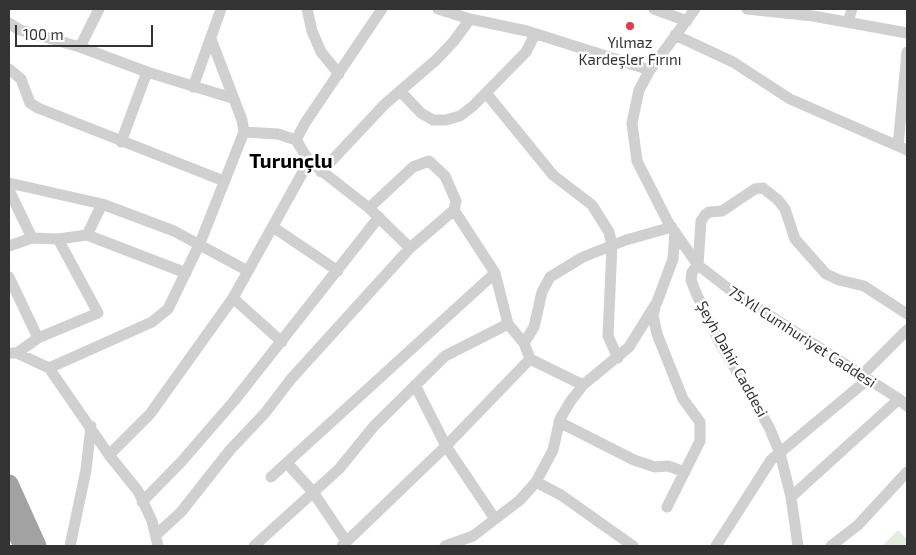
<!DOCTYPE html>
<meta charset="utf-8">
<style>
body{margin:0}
#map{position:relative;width:916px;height:555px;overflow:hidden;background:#fff;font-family:"Exo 2",sans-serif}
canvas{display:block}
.frame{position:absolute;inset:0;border:10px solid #333;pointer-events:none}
.scale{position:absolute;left:15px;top:25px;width:138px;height:22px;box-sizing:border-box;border:2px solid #333;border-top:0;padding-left:6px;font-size:15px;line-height:18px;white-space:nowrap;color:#333;-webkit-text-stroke:4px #fff;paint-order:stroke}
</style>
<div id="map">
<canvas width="916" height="555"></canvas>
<div class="frame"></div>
<div class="scale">100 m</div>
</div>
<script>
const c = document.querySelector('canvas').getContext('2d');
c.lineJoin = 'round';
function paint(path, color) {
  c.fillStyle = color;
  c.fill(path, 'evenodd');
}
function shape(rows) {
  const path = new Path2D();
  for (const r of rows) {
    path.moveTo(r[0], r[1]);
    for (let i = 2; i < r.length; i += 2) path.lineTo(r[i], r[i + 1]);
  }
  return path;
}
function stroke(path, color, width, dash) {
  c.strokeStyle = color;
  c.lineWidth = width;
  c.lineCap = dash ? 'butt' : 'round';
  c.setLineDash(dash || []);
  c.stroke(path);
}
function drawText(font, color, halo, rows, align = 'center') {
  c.font = font + ' "Exo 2",sans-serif';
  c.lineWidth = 5;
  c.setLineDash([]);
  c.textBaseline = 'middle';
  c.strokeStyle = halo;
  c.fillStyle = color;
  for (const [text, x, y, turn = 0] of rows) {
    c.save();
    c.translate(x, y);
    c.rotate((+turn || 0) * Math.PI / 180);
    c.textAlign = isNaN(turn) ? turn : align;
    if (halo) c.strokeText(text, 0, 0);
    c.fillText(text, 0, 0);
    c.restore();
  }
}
paint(shape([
 [898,530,907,539,907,546,882,546]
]), '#e6ecdf');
stroke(shape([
 [307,9,312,31,321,52,339,74],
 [382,9,305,123,296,140,309,161,369,208,410,248],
 [438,9,470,19,527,31,650,70],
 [654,9,687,21],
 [695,9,650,70,639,90,632,123,637,161,669,224,698,265,729,289,899,399,907,406],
 [747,9,813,16,907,33],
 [848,22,852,9],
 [9,23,20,30,80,47,147,72,232,98],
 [675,35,733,62,790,99,907,150],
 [211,39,242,120,244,132,278,134,296,140],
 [80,47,99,9],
 [9,69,21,79,30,103,38,108,224,181],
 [193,87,221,9],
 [400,91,421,113,433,120,446,120,460,116,473,106,526,52,535,34],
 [486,93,553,175,592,205,609,232,612,245,608,336,618,358],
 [121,142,147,72],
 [898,146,907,52],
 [321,172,385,104,436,60,454,41,470,19],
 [9,183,102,204,174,231,246,270],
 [9,190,32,238],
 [454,210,495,273,508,324,524,343,530,359,583,385],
 [273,227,338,271],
 [87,235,102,204],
 [9,246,32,238,58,239,87,235,186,273],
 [698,265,701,221,705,215,709,212,722,211,755,189,763,188,778,200,785,209,795,239,826,274,839,280,864,286,907,314],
 [698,265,692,272,691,280,696,293,719,341,769,427,780,453,791,497,798,546],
 [9,277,38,338],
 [233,298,282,342],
 [655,308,653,315,657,334,683,399,700,422,700,441,667,507],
 [524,343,534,327,542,292,550,277,583,257,626,240,672,227],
 [9,353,17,353,49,368,109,455,138,491,152,521,158,546],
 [17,353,38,338,98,313,58,239],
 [49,368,152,322,168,309,200,243,244,132],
 [861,376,907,330],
 [415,385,446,446,495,519],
 [559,422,634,460,655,467,668,466,685,472],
 [109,455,150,414,233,298,309,161],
 [287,463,313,492,346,541],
 [271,477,495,273],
 [536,482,561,495,633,546],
 [791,497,899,399],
 [142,502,182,461,234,401,379,217],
 [156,535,181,512,230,450,265,413,291,379,410,248,454,210,456,201,445,176,429,161,413,167,369,208],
 [70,546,86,470,91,426],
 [254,546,339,469,374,426,445,356,508,324],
 [342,546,446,446,530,359],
 [445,546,473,536,520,500,536,482,553,450,560,419,570,402,583,385,629,347,657,302,673,259,675,232],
 [716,546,771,460,867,380],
 [831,546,858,525,907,472]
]), '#d0d0d0', 11);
stroke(shape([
 [9,484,37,546],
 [9,516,23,546]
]), '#a2a2a2', 19);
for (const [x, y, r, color] of [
 [630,26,5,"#e63946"]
]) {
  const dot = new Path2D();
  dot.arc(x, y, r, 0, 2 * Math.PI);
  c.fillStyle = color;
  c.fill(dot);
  stroke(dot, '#fff', 2);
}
drawText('15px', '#333', '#fff', [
 ["Yılmaz",630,43],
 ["Kardeşler Fırını",630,60]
]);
drawText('15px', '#333', '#fff', [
 ["75.Yıl Cumhuriyet Caddesi",802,337,33],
 ["Şeyh Dahir Caddesi",732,359,61]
]);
drawText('bold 20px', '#000', '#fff', [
 ["Turunçlu",291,161]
]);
</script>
